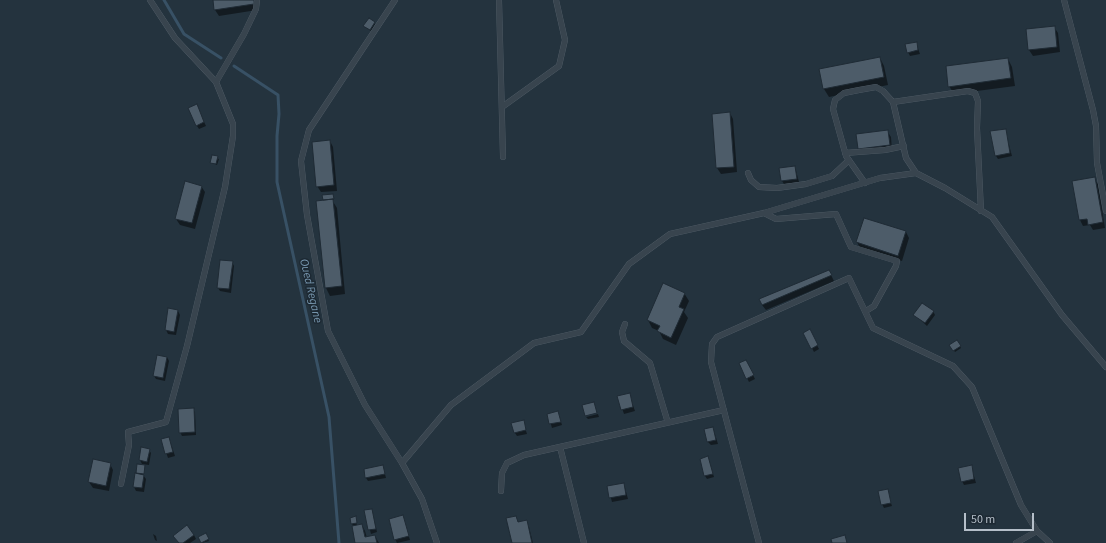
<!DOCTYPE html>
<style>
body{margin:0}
#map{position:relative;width:1106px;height:543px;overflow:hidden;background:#24333e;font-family:"Source Sans 3",sans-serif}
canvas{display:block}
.scale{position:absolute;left:964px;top:513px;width:70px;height:18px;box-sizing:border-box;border:2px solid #b5bfc9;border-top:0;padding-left:5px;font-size:12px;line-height:14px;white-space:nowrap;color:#b5bfc9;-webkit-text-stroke:3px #1d2933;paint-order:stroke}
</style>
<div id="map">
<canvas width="1106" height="543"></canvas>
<div class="scale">50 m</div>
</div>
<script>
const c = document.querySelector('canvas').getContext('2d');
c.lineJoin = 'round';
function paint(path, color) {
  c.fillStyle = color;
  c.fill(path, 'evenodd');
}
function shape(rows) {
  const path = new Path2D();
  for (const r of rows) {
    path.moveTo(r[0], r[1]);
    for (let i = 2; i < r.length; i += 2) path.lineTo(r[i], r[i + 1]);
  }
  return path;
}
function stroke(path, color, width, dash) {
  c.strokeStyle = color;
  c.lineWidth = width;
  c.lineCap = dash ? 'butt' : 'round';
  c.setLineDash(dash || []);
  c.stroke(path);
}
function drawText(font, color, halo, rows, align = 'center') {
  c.font = font + ' "Source Sans 3",sans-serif';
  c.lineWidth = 3;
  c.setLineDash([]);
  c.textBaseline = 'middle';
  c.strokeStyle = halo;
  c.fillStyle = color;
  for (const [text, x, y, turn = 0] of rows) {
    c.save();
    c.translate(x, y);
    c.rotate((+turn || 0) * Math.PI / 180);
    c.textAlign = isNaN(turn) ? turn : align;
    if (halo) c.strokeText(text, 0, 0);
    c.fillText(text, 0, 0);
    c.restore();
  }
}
paint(shape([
 [214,0,255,0,257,10,219,16,215,10],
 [369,19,375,24,371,31,365,27],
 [1054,27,1058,33,1060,52,1033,56,1029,50],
 [916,43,920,54,910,56,908,52],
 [880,58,884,66,888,85,829,97,824,89,821,70],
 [1008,59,1012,67,1015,86,954,94,949,86],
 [198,109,206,126,199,129,197,126],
 [730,113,733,119,737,172,721,174,717,168,713,115],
 [1005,130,1012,156,998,159,996,156],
 [887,131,891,137,892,151,862,154,859,149],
 [330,141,333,147,337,191,321,192,317,186],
 [212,156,219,159,217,165,211,162],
 [795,167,799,182,784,184,782,181],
 [1094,179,1098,184,1105,228,1093,230,1090,225,1083,226,1080,220,1073,182],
 [201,186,205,192,195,229,180,225,176,219],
 [333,195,334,200,332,200,337,208,345,294,330,296,326,288,324,200],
 [906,232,909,238,902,261,860,248,857,242],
 [232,262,234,266,231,293,220,291,218,288],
 [829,271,834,281,766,310,762,305],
 [684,293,689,301,684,312,688,318,676,345,663,339,659,331,652,328,648,320],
 [178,311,180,315,176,335,168,334,166,330],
 [933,311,935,315,927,326,915,315],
 [809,330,819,349,814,352,804,333],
 [957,341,961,348,955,352,950,345],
 [167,357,169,361,165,381,156,379,154,376],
 [740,364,748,365,755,379,749,382],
 [629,394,635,411,624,414,618,396],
 [193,409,195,412,196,435,182,436,180,432],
 [558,412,562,425,552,428,548,414],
 [598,414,599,417,588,419,586,417],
 [523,421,527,434,517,436,515,433],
 [713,428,718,444,711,445,708,442],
 [169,438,175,456,168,458,162,440],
 [149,450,151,453,149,465,142,464,140,460],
 [708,457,714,477,707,479,705,476],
 [110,464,113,470,109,491,93,488,89,482],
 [145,466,143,475,146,479,144,492,136,491,134,487,138,475,137,473],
 [383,466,386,478,368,481,366,478],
 [971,466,976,483,964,485,962,481],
 [624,484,628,499,612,502,608,487],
 [887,491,892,506,884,508,882,504],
 [372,510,377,532,371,534,365,511],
 [403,516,410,540,397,543,395,539],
 [516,517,519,523,526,521,529,527,533,543,514,543],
 [356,519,357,526,362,525,365,531,367,538,375,536,379,543,357,543,352,523],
 [153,534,156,536,157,541,155,540],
 [194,535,196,539,190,543,179,543],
 [206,535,209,541,202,543,200,537]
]), '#0007');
stroke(shape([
 [164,0,184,34,221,58],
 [234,66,278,95,279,114,277,136,277,182,329,417,339,543]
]), '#385165', 3);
const building = shape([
 [213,0,254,0,254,4,214,10,213,0],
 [369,18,375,22,370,30,363,26,369,18],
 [1055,26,1057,47,1028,50,1026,29,1055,26],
 [917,42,918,50,907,53,905,44,917,42],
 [880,57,884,77,823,89,819,69,880,57],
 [1008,58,1011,78,948,87,946,66,1008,58],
 [197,104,204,122,196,126,188,108,197,104],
 [730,112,734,167,716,168,712,114,730,112],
 [1006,129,1010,153,995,156,990,131,1006,129],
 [888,130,890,145,858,149,856,134,888,130],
 [330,140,334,185,316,187,312,142,330,140],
 [212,155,218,156,216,164,210,163,212,155],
 [795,166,797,179,781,181,779,168,795,166],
 [1095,177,1103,222,1088,225,1087,219,1079,220,1072,181,1095,177],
 [185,181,202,186,192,223,175,219,185,181],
 [333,194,334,199,323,200,322,195,333,194],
 [333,199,342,286,325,288,316,201,333,199],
 [864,218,906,231,898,256,856,242,864,218],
 [220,260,233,261,229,289,217,288,220,260],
 [829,270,832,275,762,305,759,299,829,270],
 [663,283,685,293,679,307,684,309,671,338,657,331,660,326,647,320,663,283],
 [922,303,934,311,925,323,913,315,922,303],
 [168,308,178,310,174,332,165,330,168,308],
 [810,329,818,345,811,349,803,333,810,329],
 [957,340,961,346,953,351,949,345,957,340],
 [157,355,167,357,163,378,153,376,157,355],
 [746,360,754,375,746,379,739,363,746,360],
 [630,393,633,407,621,410,617,396,630,393],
 [594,402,597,413,585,416,582,405,594,402],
 [194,408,195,432,179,433,178,409,194,408],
 [558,411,561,422,549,424,547,414,558,411],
 [524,420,526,430,514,433,511,423,524,420],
 [713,427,716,440,707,442,704,429,713,427],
 [169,437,173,452,165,454,161,439,169,437],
 [141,447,150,449,147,462,139,460,141,447],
 [708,456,713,474,704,476,700,459,708,456],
 [93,459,111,463,106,486,88,482,93,459],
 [137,464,145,465,144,474,136,473,137,464],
 [383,465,385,474,365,478,364,469,383,465],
 [972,465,974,479,961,482,958,468,972,465],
 [135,473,144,475,142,488,133,487,135,473],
 [624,483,626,495,609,498,607,486,624,483],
 [888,489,891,503,881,505,878,491,888,489],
 [372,509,376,529,368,530,364,510,372,509],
 [403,515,409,536,394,540,389,519,403,515],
 [356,516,357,523,351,524,350,518,356,516],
 [516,516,518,522,527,520,532,543,512,543,506,518,516,516],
 [362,524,365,537,375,535,377,543,355,543,352,526,362,524],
 [187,525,194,535,183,543,179,543,173,536,187,525],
 [206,533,209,539,201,543,198,537,206,533],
 [845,535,847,543,832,543,831,539,845,535]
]);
paint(building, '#4d5c69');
stroke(building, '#1f2b35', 1);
const service = shape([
 [395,0,309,130,301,161,307,215,328,331,365,405,402,463,422,499,437,543],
 [499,0,503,157],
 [1064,0,1093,110,1096,126,1097,163,1106,211],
 [216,82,244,34,256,9,257,0],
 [893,102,968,91,975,93,978,101,977,128,981,211],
 [502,107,559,66,565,40,556,0],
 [845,153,885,150,904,146],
 [748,173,751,180,759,187,777,188,806,184,832,176,849,160],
 [865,183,846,156,833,109,835,100,844,93,859,90,876,87,883,91,893,102,906,158,916,173],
 [764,213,776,219,836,214,851,247,897,261,896,266,874,306,866,311],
 [625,324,622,332,624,341,650,363,668,423],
 [560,447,584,543],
 [402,463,451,405,534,343,581,332,629,264,670,234,764,213,880,178,916,173,945,188,992,217,1062,315,1106,367],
 [121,484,129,445,128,432,166,422,187,346,225,187,233,136,233,124,216,82,175,38,150,0],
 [501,491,502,473,507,463,524,455,724,410],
 [759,543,711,362,712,344,717,337,849,278,873,328,953,366,972,387,1021,505,1037,531,1050,543],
 [1016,543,1037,531]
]);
stroke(service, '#56626c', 6);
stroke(service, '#38444e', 5.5);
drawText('italic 12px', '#7594ac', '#1d2933', [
 ["Oued Regane",310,291,77]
]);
</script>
